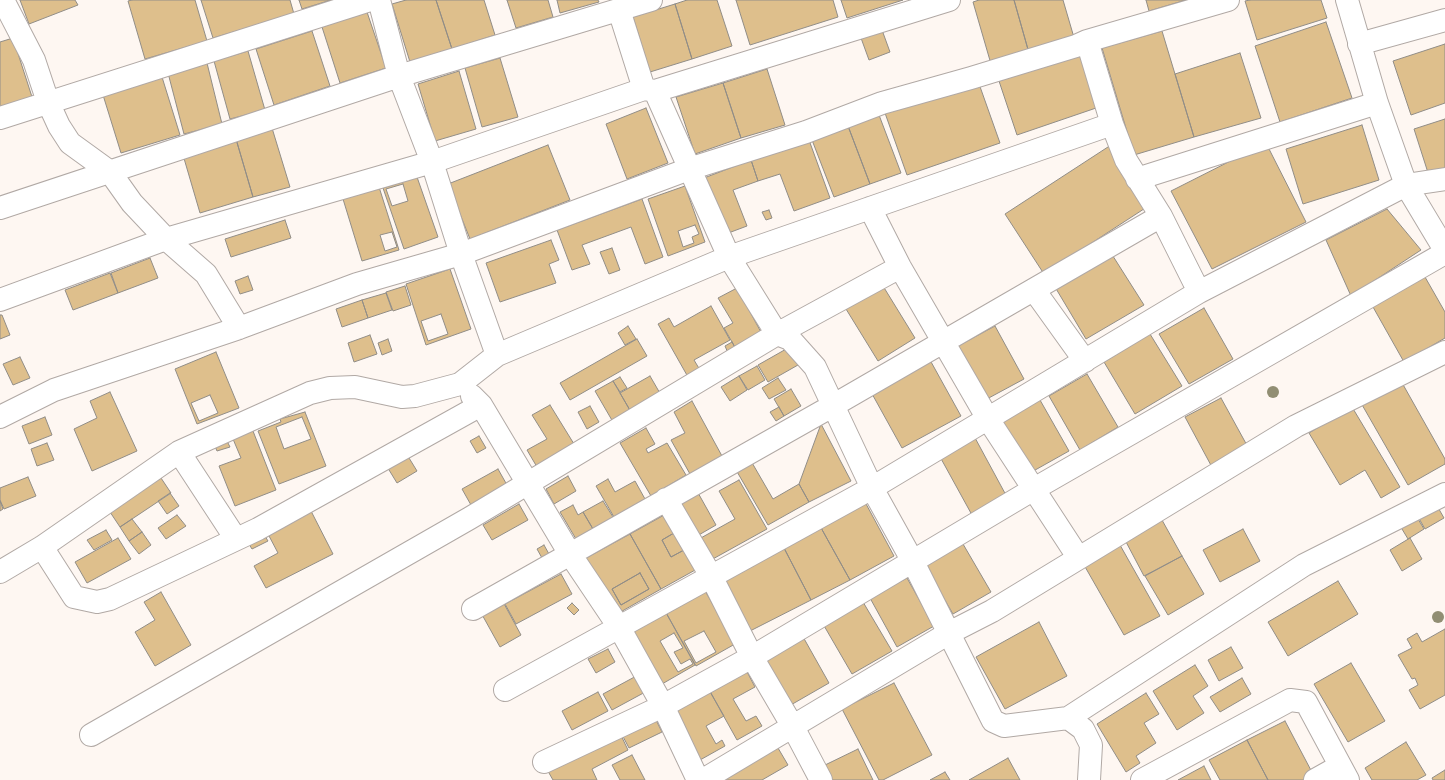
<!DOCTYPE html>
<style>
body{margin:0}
canvas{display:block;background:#fef7f2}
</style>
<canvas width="1445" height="780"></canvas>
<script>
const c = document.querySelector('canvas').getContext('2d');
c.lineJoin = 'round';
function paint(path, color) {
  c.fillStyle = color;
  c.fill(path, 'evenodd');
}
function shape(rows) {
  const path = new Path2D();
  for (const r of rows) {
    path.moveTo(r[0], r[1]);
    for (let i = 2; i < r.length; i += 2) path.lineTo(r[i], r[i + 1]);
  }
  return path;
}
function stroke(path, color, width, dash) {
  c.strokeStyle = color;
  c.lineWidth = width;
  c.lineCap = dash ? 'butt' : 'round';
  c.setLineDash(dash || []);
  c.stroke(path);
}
const building = shape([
 [20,0,75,0,78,5,29,24,20,0],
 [132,0,195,0,207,41,145,59,128,1,132,0],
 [201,0,290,0,294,14,213,38,201,0],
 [299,0,331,0,302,9,299,0],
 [406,0,436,0,452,49,410,62,392,4,406,0],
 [436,0,484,0,495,35,452,49,436,0],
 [507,0,548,0,553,17,516,28,507,0],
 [557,0,598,0,599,2,560,13,557,0],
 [687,0,717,0,732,46,692,59,675,4,687,0],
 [736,0,833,0,838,17,750,45,736,0],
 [841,0,903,0,847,18,841,0],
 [979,0,1014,0,1029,53,991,64,973,2,979,0],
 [1014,0,1063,0,1075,41,1029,53,1014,0],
 [1146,0,1186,0,1149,11,1146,0],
 [1250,0,1321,0,1327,18,1257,40,1245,1,1250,0],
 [675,4,692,59,650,72,633,17,675,4],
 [367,12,386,68,340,83,322,27,367,12],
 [1326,22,1352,98,1280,122,1255,46,1326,22],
 [882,30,890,52,869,60,861,38,882,30],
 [312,31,330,86,274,105,256,49,312,31],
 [1162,31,1194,137,1134,155,1102,48,1162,31],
 [13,38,33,100,0,110,0,42,13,38],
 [1445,44,1445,103,1411,115,1393,61,1445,44],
 [248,51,265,110,230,119,214,61,248,51],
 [1081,53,1099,107,1017,135,999,81,1081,53],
 [1240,53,1261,118,1194,137,1175,74,1240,53],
 [500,58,518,117,482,127,465,68,500,58],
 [207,63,222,124,184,134,168,73,207,63],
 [767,69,785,125,741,138,723,83,767,69],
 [459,71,476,129,435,141,418,84,459,71],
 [162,77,180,135,121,153,103,95,162,77],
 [978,81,1000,143,907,175,885,113,978,81],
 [723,83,741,138,695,154,676,97,723,83],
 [646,108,668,163,627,179,606,124,646,108],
 [879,115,901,173,870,184,848,126,879,115],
 [1445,119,1445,174,1430,179,1414,129,1445,119],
 [1362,125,1379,180,1303,204,1286,149,1362,125],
 [848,126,870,184,834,197,812,140,848,126],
 [272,128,290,187,253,197,236,139,272,128],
 [236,139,253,197,200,213,183,155,236,139],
 [809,140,830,198,794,211,780,174,758,181,751,160,809,140],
 [1266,143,1306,222,1212,269,1171,191,1266,143],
 [548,145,570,200,470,239,448,184,548,145],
 [1111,145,1150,205,1044,274,1005,214,1111,145],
 [751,160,758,181,733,190,747,226,723,235,704,178,751,160],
 [417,177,438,237,404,249,383,188,417,177],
 [403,184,408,201,392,206,386,189,403,184],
 [685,186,705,242,668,256,648,199,685,186],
 [695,225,699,234,692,237,694,243,683,247,678,231,695,225],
 [379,187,399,250,362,261,343,199,379,187],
 [392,232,397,247,385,251,380,235,392,232],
 [642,199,663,257,645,264,631,227,582,245,590,264,572,270,557,230,642,199],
 [1387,209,1421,250,1351,296,1326,240,1387,209],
 [769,210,772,218,766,220,762,212,769,210],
 [285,220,291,238,231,257,225,239,285,220],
 [551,240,559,260,549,264,556,283,500,302,486,263,551,240],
 [612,248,620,270,609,274,600,252,612,248],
 [1111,253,1144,305,1086,339,1055,287,1111,253],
 [150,258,158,278,118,293,111,273,150,258],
 [450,269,471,329,426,345,406,284,450,269],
 [441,314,448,334,428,341,421,321,441,314],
 [110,273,118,293,73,310,65,290,110,273],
 [248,276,253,290,240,294,235,281,248,276],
 [1425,277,1445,312,1445,338,1404,362,1373,307,1425,277],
 [405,286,411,305,393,311,386,292,405,286],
 [883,286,915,338,878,361,846,309,883,286],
 [737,288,762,334,736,349,724,328,733,323,718,298,737,288],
 [386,293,392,310,368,318,362,300,386,293],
 [362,300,368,318,342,327,336,309,362,300],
 [711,306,730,340,694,360,700,370,688,377,658,324,669,318,674,327,711,306],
 [1204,308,1233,359,1189,384,1159,334,1204,308],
 [0,315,2,315,10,335,0,339,0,315],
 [628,326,636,339,625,345,618,333,628,326],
 [995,326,1024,379,985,400,956,347,995,326],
 [1150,334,1182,386,1135,414,1104,362,1150,334],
 [370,335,377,354,354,362,348,343,370,335],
 [388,339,392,351,382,355,378,343,388,339],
 [637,339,647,356,570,400,560,383,637,339],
 [732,342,736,349,728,353,725,346,732,342],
 [788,348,798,365,768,382,758,365,788,348],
 [216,352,239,408,197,424,175,369,216,352],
 [210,395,218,413,199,421,191,403,210,395],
 [20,357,30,378,13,385,3,364,20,357],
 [930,360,961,416,902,448,871,392,930,360],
 [757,366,765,380,748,390,739,376,757,366],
 [1087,374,1118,427,1080,450,1049,396,1087,374],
 [650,376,661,395,631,412,620,393,650,376],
 [739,376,747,390,730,401,721,387,739,376],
 [620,377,627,388,620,392,613,381,620,377],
 [778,378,786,390,769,399,762,388,778,378],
 [613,381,631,412,613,422,595,391,613,381],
 [1401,381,1445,459,1445,464,1408,485,1361,403,1401,381],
 [791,389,801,406,784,416,774,399,791,389],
 [110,392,137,451,92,471,74,429,97,418,90,401,110,392],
 [1221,398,1249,449,1213,469,1185,417,1221,398],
 [1040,400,1069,451,1028,474,999,423,1040,400],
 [692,401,722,456,690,474,671,440,685,433,674,412,692,401],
 [550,405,574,444,537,467,527,450,547,439,532,415,550,405],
 [590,406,599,422,587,429,578,412,590,406],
 [779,407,784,416,776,421,770,412,779,407],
 [1352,407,1400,487,1381,498,1365,470,1340,485,1309,433,1352,407],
 [305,412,326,466,279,484,258,431,281,422,280,419,305,412],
 [302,417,311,439,284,449,276,427,302,417],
 [45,417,52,435,29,444,22,426,45,417],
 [821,424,851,481,809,502,799,484,821,424],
 [646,428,655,444,646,449,648,453,667,443,686,475,651,496,620,443,646,428],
 [253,431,276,490,235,506,219,466,241,458,233,439,253,431],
 [479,436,486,448,477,453,470,441,479,436],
 [974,436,1007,497,972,515,939,455,974,436],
 [226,439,230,447,217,451,214,444,226,439],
 [47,443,54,460,37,466,31,449,47,443],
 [406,453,417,471,397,483,386,465,406,453],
 [751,461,773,499,799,484,809,502,768,525,736,470,751,461],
 [498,469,507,485,471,505,462,489,498,469],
 [568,476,576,491,554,504,546,489,568,476],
 [28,477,36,496,4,509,0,500,0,488,28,477],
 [161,478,171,493,120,527,110,512,161,478],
 [608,479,615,492,635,481,645,499,614,517,596,486,608,479],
 [739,480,767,529,711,560,699,539,735,519,719,491,739,480],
 [697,491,716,525,697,536,678,503,697,491],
 [170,493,179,506,167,514,158,501,170,493],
 [0,501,3,509,0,511,0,501],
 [603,501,613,517,593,529,583,512,603,501],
 [865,502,894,556,850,580,820,526,865,502],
 [519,504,528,520,492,540,483,525,519,504],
 [1436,504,1444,518,1425,529,1417,515,1436,504],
 [573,505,578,515,583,512,593,529,576,539,560,512,573,505],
 [311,511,333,554,266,588,254,566,278,553,268,534,311,511],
 [666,514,697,569,661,589,630,534,666,514],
 [674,533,684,550,671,557,662,540,674,533],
 [1415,514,1424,529,1408,539,1399,524,1415,514],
 [177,515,186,526,166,539,158,528,177,515],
 [132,519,142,532,129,541,120,527,132,519],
 [1162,520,1182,556,1144,576,1125,540,1162,520],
 [820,526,850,580,811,600,784,548,820,526],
 [1243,529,1260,561,1220,582,1203,550,1243,529],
 [106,530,112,540,94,550,87,540,106,530],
 [142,532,151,545,139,554,129,541,142,532],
 [263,533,268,541,252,549,247,541,263,533],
 [674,533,684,550,671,557,662,540,674,533],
 [630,534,661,589,617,614,586,558,630,534],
 [640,573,649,589,621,605,612,589,640,573],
 [118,538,131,559,87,583,75,562,118,538],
 [1410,538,1422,559,1402,571,1390,550,1410,538],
 [963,544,991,592,953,614,925,566,963,544],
 [544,545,549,554,542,558,537,549,544,545],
 [1120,545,1160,616,1124,635,1084,565,1120,545],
 [784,548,811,600,750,631,723,579,784,548],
 [1182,556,1204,594,1168,615,1145,576,1182,556],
 [640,573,649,589,621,605,612,589,640,573],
 [561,574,572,594,516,624,505,604,561,574],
 [907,578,934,626,897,647,870,598,907,578],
 [1338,581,1358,614,1288,656,1268,622,1338,581],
 [703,587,735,644,696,666,664,609,703,587],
 [704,631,716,652,696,663,684,641,704,631],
 [161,592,191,645,155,666,135,632,155,620,144,602,161,592],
 [502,600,521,635,500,647,480,611,502,600],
 [863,602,892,651,852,674,823,624,863,602],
 [572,603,579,610,574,615,567,608,572,603],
 [665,611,695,665,662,684,632,630,665,611],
 [674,633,683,648,674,652,681,664,690,659,693,664,678,672,660,641,674,633],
 [1039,622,1067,676,1005,709,976,657,1039,622],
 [1445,629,1445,695,1420,709,1409,690,1418,685,1415,678,1412,679,1398,655,1412,648,1407,639,1417,633,1422,642,1445,629],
 [802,635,829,683,789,706,762,658,802,635],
 [1231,647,1243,668,1219,681,1208,660,1231,647],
 [608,649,615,662,596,673,588,659,608,649],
 [1351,663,1385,721,1348,742,1314,684,1351,663],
 [1195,665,1208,686,1193,696,1204,713,1177,730,1153,691,1195,665],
 [745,668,755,687,733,699,746,721,756,716,762,726,737,740,708,688,745,668],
 [640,674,649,690,612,710,603,694,640,674],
 [1242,678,1251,694,1220,712,1210,697,1242,678],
 [894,683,932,755,883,780,879,780,842,709,894,683],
 [708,688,724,716,706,726,716,744,722,740,725,746,700,760,671,708,708,688],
 [598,692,608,711,572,730,562,711,598,692],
 [1146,693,1159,714,1144,723,1156,743,1136,756,1140,763,1126,772,1097,724,1146,693],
 [652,712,662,732,629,748,619,729,652,712],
 [1285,721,1314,776,1306,780,1268,780,1247,740,1285,721],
 [618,729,628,750,592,769,597,780,553,780,545,766,618,729],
 [1247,740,1268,780,1220,780,1209,760,1247,740],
 [1406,742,1426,775,1417,780,1372,780,1365,768,1406,742],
 [778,748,788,765,762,780,721,780,778,748],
 [858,749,873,780,830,780,823,766,858,749],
 [632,755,645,780,620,780,612,765,632,755],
 [1008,758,1020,780,969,780,1008,758],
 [1204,766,1211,780,1178,780,1204,766],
 [1445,770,1445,780,1433,780,1432,778,1445,770],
 [945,772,950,780,930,780,945,772]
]);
paint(building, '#debf8c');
stroke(building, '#918d87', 1);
const street = shape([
 [3,0,34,60,48,102,59,126,70,143,110,172,132,203,166,239,206,274,239,328],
 [379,0,399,76,432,162,461,254,497,355],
 [1347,0,1377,103,1406,185,1445,250],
 [619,10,644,89],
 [1087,41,1112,124,1126,160,1161,216,1199,292],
 [1359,44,1445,20],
 [655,91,729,257,777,334,790,339,815,367,872,488,912,560,993,721,1004,726,1068,718,1304,565,1445,494],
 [0,118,370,0],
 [1137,179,1377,103],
 [0,208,399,76,651,0],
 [870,208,900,267,988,419,1078,557],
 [1034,290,1085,361],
 [0,300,166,239,432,162,644,89,655,91,949,0],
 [472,396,481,405,570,554,619,627,663,706,698,780],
 [0,417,54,390,239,328,357,284,461,254,689,169,806,132,882,103,971,78,1076,46,1087,41,1228,0],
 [179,452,236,539],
 [666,499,711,576,752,657,793,727,821,780],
 [42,547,74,597,97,602,110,599,258,529,481,405],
 [0,572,42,547,179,452,310,393,330,388,355,387,402,397,415,396,460,384,497,355,729,257,1112,124],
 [473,609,834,405,1161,216],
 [505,690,872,488,1199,292,1406,185,1445,179],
 [1068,718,1083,729,1091,745,1089,780],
 [91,735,470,518,777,334,900,267],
 [544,762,663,706,752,657,1034,489,1445,253],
 [703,780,949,633,992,611,1296,426,1445,352],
 [1142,780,1290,700,1306,702,1348,780],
 [1315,780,1340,766]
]);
stroke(street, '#b1a9a5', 24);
stroke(street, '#fff', 22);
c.fillStyle = '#918e73';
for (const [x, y] of [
 [1273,392],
 [1438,617]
]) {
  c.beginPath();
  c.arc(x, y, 6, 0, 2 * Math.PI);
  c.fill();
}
</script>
